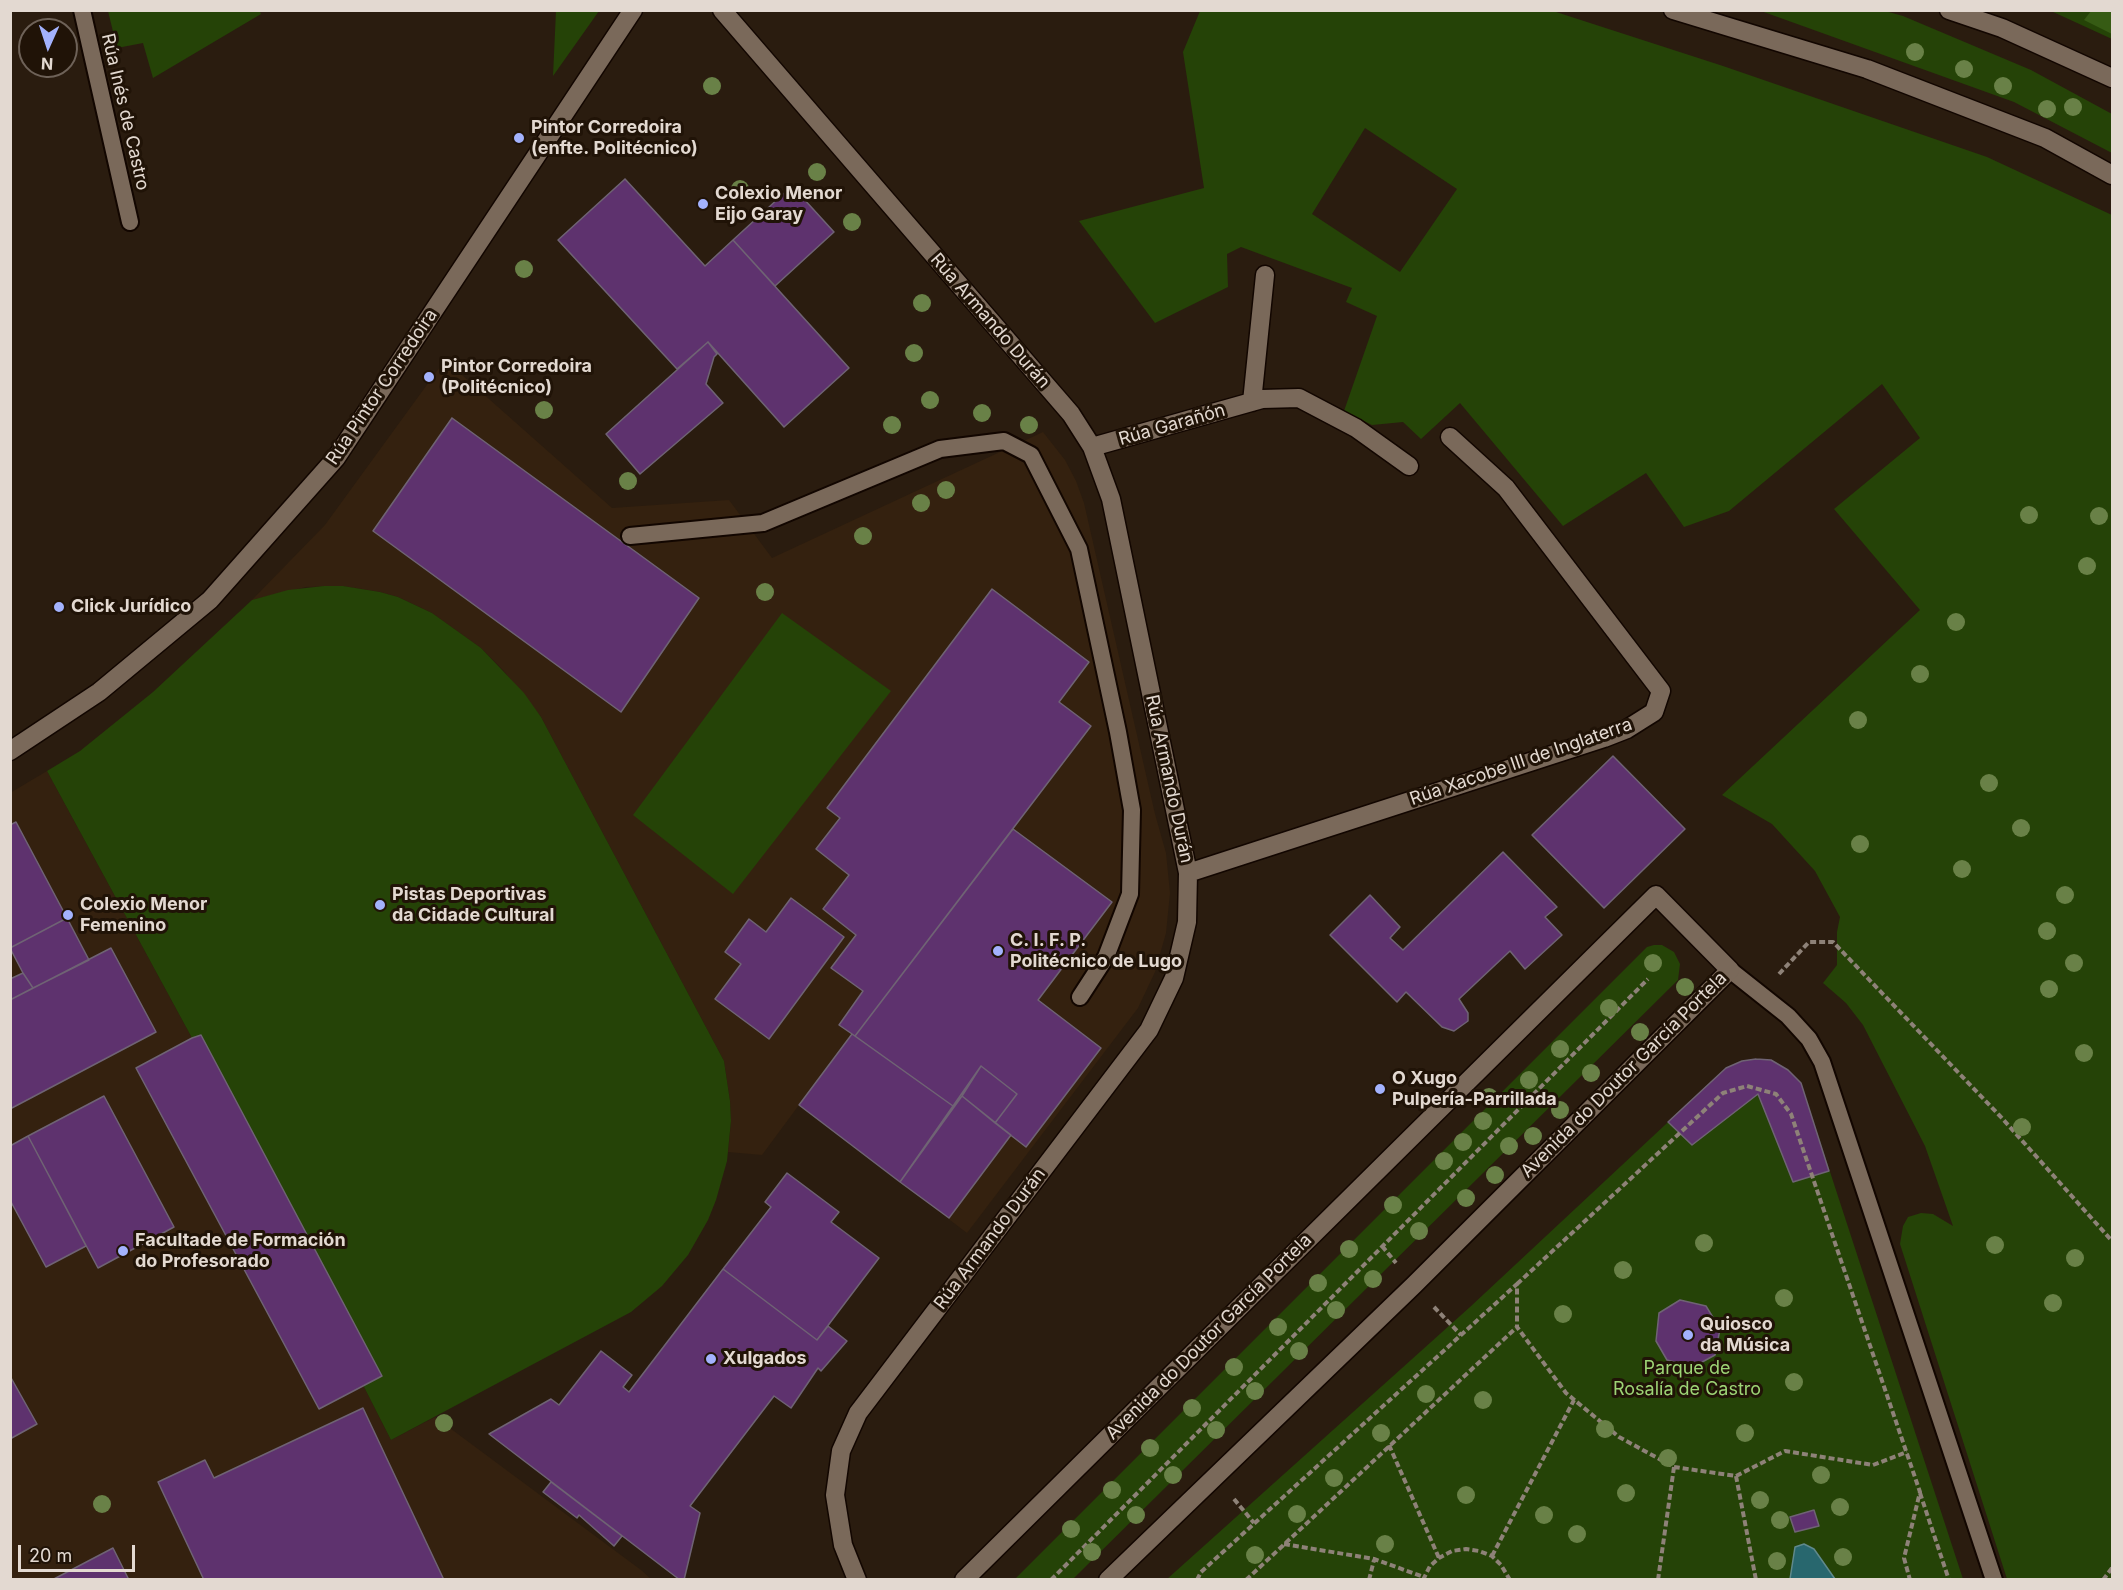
<!DOCTYPE html>
<meta charset="utf-8">
<style>
body{margin:0}
#map{position:relative;width:2123px;height:1590px;overflow:hidden;background:#2a1c0f;font-family:Inter,sans-serif}
canvas{display:block}
.frame{position:absolute;inset:0;border:12px solid #e3d9d1;pointer-events:none}
.north{position:absolute;left:18px;top:18px;width:60px;height:60px;box-sizing:border-box;background:#201307;border:2px solid #6e6258;border-radius:50%;rotate:183deg;font-size:16px;font-weight:700;line-height:24px;text-align:center;color:#e3d9d1}
.north::after{content:'';display:block;margin:auto;width:21px;height:27px;background:#a3b2fd;clip-path:polygon(50% 0,100% 100%,50% 72%,0 100%)}
.scale{position:absolute;left:18px;top:1545px;width:117px;height:27px;box-sizing:border-box;border:3px solid #e3d9d1;border-top:0;padding-left:8px;font-size:18px;line-height:21px;white-space:nowrap;color:#e3d9d1;-webkit-text-stroke:4px #201307;paint-order:stroke}
</style>
<div id="map">
<canvas width="2123" height="1590"></canvas>
<div class="frame"></div>
<div class="north">N</div>
<div class="scale">20 m</div>
</div>
<script>
const c = document.querySelector('canvas').getContext('2d');
c.lineJoin = 'round';
function paint(path, color) {
  c.fillStyle = color;
  c.fill(path, 'evenodd');
}
function shape(rows) {
  const path = new Path2D();
  for (const r of rows) {
    path.moveTo(r[0], r[1]);
    for (let i = 2; i < r.length; i += 2) path.lineTo(r[i], r[i + 1]);
  }
  return path;
}
function stroke(path, color, width, dash) {
  c.strokeStyle = color;
  c.lineWidth = width;
  c.lineCap = dash ? 'butt' : 'round';
  c.setLineDash(dash || []);
  c.stroke(path);
}
function drawText(font, color, halo, rows, align = 'center') {
  c.font = font + ' Inter,sans-serif';
  c.lineWidth = 6;
  c.setLineDash([]);
  c.textBaseline = 'middle';
  c.strokeStyle = halo;
  c.fillStyle = color;
  for (const [text, x, y, turn = 0] of rows) {
    c.save();
    c.translate(x, y);
    c.rotate((+turn || 0) * Math.PI / 180);
    c.textAlign = isNaN(turn) ? turn : align;
    if (halo) c.strokeText(text, 0, 0);
    c.fillText(text, 0, 0);
    c.restore();
  }
}
paint(shape([
 [445,360,612,508,729,500,772,558,1043,432,1065,460,1076,481,1084,503,1155,814,1166,853,1170,893,1166,933,1155,972,1138,1008,967,1233,799,1105,762,1155,728,1152,731,1121,730,1101,724,1061,541,717,503,670,481,648,432,613,398,597,380,592,343,586,306,587,252,600,325,525],
 [47,771,192,1038,136,1068,319,1409,363,1385,391,1440,435,1417,641,1570,651,1579,11,1579,10,793]
]), '#34210f');
paint(shape([
 [259,10,261,14,153,78,143,43,117,48,108,11],
 [556,11,599,11,553,76],
 [1200,11,1553,11,1723,66,1987,157,2112,215,2112,1579,2007,1579,1900,1244,1903,1226,1908,1217,1921,1213,1933,1214,1953,1226,1925,1146,1863,1025,1846,1003,1823,983,1837,965,1837,932,1840,917,1815,871,1772,824,1722,795,1920,610,1834,509,1920,438,1882,384,1729,511,1684,527,1646,473,1563,526,1460,403,1421,439,1403,422,1372,425,1344,411,1377,316,1346,302,1352,288,1241,247,1227,254,1228,287,1155,323,1079,221,1204,188,1183,52],
 [1365,128,1457,189,1400,272,1312,214],
 [1885,11,1903,16,2031,70,2112,114,2112,153,2014,102,1761,11],
 [2051,11,2112,11,2112,39],
 [324,586,343,586,380,592,398,597,432,613,481,648,524,693,541,717,724,1061,730,1101,731,1121,727,1161,716,1200,708,1220,688,1255,662,1286,631,1312,391,1440,363,1385,319,1409,136,1068,192,1038,47,771,80,751,153,692,252,600,288,590],
 [782,613,891,691,733,894,633,815],
 [1654,945,1662,945,1674,952,1680,964,1678,980,1073,1579,1015,1579,1647,947],
 [1756,1059,1771,1060,1788,1070,1801,1083,1963,1579,1166,1580,1470,1307,1726,1068,1742,1061]
]), '#254307');
paint(shape([
 [2091,11,2112,11,2112,34,2084,20]
]), '#365b14');
const water = shape([
 [1804,1544,1814,1549,1835,1579,1790,1579,1795,1547,1804,1544]
]);
paint(water, '#28676e');
stroke(water, '#60898c', 1.5);
const building = shape([
 [625,179,705,266,733,240,849,368,784,427,708,342,677,369,558,240,625,179],
 [792,186,834,232,775,286,733,240,792,186],
 [708,342,717,354,714,357,706,384,723,403,640,474,606,434,708,342],
 [452,418,699,598,621,712,373,531,452,418],
 [992,589,1089,662,1059,702,1091,726,855,1036,839,1025,863,991,831,968,856,935,823,909,849,875,816,849,840,818,827,808,992,589],
 [1613,756,1685,829,1604,908,1532,835,1613,756],
 [16,822,67,918,10,948,10,825,16,822],
 [1013,829,1112,902,1038,1000,1101,1048,1026,1147,995,1123,1017,1094,981,1066,953,1106,855,1036,1013,829],
 [1503,852,1557,907,1545,917,1562,935,1525,969,1510,951,1459,999,1468,1013,1468,1021,1454,1031,1442,1027,1406,992,1397,1002,1330,935,1370,895,1400,927,1390,938,1403,950,1503,852],
 [791,898,844,937,769,1039,715,999,741,964,725,952,749,919,766,932,791,898],
 [67,918,89,960,33,988,23,973,10,948,67,918],
 [111,948,156,1032,10,1109,10,1000,111,948],
 [23,973,33,988,10,1000,10,979,23,973],
 [852,1034,953,1106,900,1182,799,1105,852,1034],
 [201,1035,382,1376,319,1409,136,1068,192,1038,201,1035],
 [1756,1059,1771,1060,1788,1070,1801,1083,1829,1171,1793,1182,1758,1094,1692,1145,1668,1122,1726,1068,1742,1061,1756,1059],
 [981,1066,1017,1094,995,1123,962,1096,981,1066],
 [104,1096,174,1227,98,1268,28,1136,104,1096],
 [962,1096,1011,1135,949,1218,900,1182,962,1096],
 [28,1136,86,1246,46,1267,10,1200,10,1146,28,1136],
 [787,1173,839,1212,831,1222,879,1258,817,1340,723,1269,771,1207,765,1202,787,1173],
 [723,1269,817,1340,828,1326,847,1341,821,1371,818,1368,791,1408,774,1396,690,1506,700,1513,684,1580,680,1580,489,1434,551,1399,559,1405,601,1351,632,1375,623,1387,629,1392,723,1269],
 [1680,1300,1706,1306,1720,1329,1715,1355,1693,1367,1667,1360,1656,1341,1659,1313,1680,1300],
 [10,1376,37,1424,10,1439,10,1376],
 [363,1408,444,1580,204,1580,158,1482,205,1460,214,1478,363,1408],
 [551,1482,622,1536,614,1546,579,1515,577,1518,543,1492,551,1482],
 [1814,1510,1819,1526,1795,1532,1790,1517,1814,1510],
 [113,1548,129,1580,52,1580,113,1548]
]);
paint(building, '#5e326e');
stroke(building, '#6f6374', 1.5);
const lane = shape([
 [82,10,130,222],
 [630,536,763,523,940,449,1004,441,1031,455,1079,549,1118,732,1132,810,1130,894,1106,957,1080,997],
 [1730,970,1788,1016,1809,1039,1822,1062,1994,1580]
]);
const street = shape([
 [722,10,1071,414,1092,447,1111,499,1188,873,1187,922,1174,978,1149,1030,858,1413,841,1451,835,1495,843,1545,857,1580],
 [1673,10,1867,69,2045,138,2112,175],
 [1949,10,2002,28,2112,78],
 [1252,402,1265,275],
 [1092,447,1262,399,1299,398,1356,428,1409,466],
 [10,751,99,692,210,600,336,458,633,10],
 [1188,873,1604,738,1627,729,1654,712,1661,691,1506,488,1450,437],
 [964,1580,1656,895,1730,970,1414,1285,1108,1580]
]);
stroke(lane, '#120600', 20);
stroke(street, '#120600', 21);
stroke(shape([
 [1779,974,1809,942,1833,942,2000,1116,2112,1241],
 [1382,1246,1396,1263],
 [1517,1284,1723,1093,1747,1086,1776,1094,1791,1114,1920,1492,1904,1558,1910,1580],
 [1434,1307,1461,1335],
 [1389,1445,1439,1558],
 [1736,1476,1756,1580],
 [1920,1493,1949,1580],
 [1234,1499,1254,1523],
 [1284,1544,1374,1559,1424,1577],
 [1492,1556,1574,1400],
 [1051,1580,1648,979],
 [1197,1580,1201,1572,1517,1284,1517,1327,1566,1393,1619,1437,1674,1467,1736,1476,1785,1451,1873,1465,1907,1452],
 [1246,1580,1517,1327],
 [1369,1580,1374,1560],
 [1423,1580,1430,1566,1439,1558,1452,1551,1466,1549,1479,1551,1492,1556,1501,1565,1510,1580],
 [1658,1580,1674,1467],
 [2103,1580,2112,1568]
]), '#8e8278', 4, [6, 3]);
stroke(lane, '#7a695a', 16);
stroke(street, '#7a695a', 18);
c.fillStyle = '#698147';
for (const [x, y] of [
 [1915,52],
 [1964,69],
 [712,86],
 [2003,86],
 [2073,107],
 [2047,109],
 [817,172],
 [740,189],
 [852,222],
 [524,269],
 [922,303],
 [914,353],
 [930,400],
 [544,410],
 [982,413],
 [892,425],
 [1029,425],
 [628,481],
 [946,490],
 [921,503],
 [2029,515],
 [2099,516],
 [863,536],
 [2087,566],
 [765,592],
 [1956,622],
 [1920,674],
 [1858,720],
 [1989,783],
 [2021,828],
 [1860,844],
 [1962,869],
 [2065,895],
 [2047,931],
 [1653,963],
 [2074,963],
 [1685,987],
 [2049,989],
 [1609,1008],
 [1640,1032],
 [1560,1049],
 [2084,1053],
 [1591,1073],
 [1529,1080],
 [1489,1097],
 [1560,1110],
 [1483,1121],
 [2022,1127],
 [1533,1136],
 [1463,1142],
 [1509,1146],
 [1444,1161],
 [1495,1175],
 [1466,1198],
 [1393,1205],
 [1419,1231],
 [1704,1243],
 [1995,1245],
 [1349,1249],
 [2075,1258],
 [1623,1270],
 [1373,1279],
 [1318,1283],
 [1784,1298],
 [2053,1303],
 [1336,1310],
 [1563,1314],
 [1278,1327],
 [1299,1351],
 [1234,1367],
 [1794,1382],
 [1255,1391],
 [1426,1394],
 [1483,1400],
 [1192,1408],
 [444,1423],
 [1605,1429],
 [1216,1430],
 [1381,1433],
 [1745,1433],
 [1150,1448],
 [1668,1458],
 [1173,1475],
 [1821,1475],
 [1334,1478],
 [1112,1490],
 [1626,1493],
 [1466,1495],
 [1760,1500],
 [102,1504],
 [1840,1507],
 [1297,1514],
 [1136,1515],
 [1544,1515],
 [1780,1520],
 [1071,1529],
 [1577,1534],
 [1385,1544],
 [1092,1552],
 [1255,1555],
 [1843,1557],
 [1777,1561]
]) {
  c.beginPath();
  c.arc(x, y, 9, 0, 2 * Math.PI);
  c.fill();
}
for (const [x, y, r, color] of [
 [519,138,6,"#a3b2fd"],
 [703,204,6,"#a3b2fd"],
 [429,377,6,"#a3b2fd"],
 [59,607,6,"#a3b2fd"],
 [380,905,6,"#a3b2fd"],
 [68,915,6,"#a3b2fd"],
 [998,951,6,"#a3b2fd"],
 [1380,1089,6,"#a3b2fd"],
 [123,1251,6,"#a3b2fd"],
 [1688,1335,6,"#a3b2fd"],
 [711,1359,6,"#a3b2fd"]
]) {
  const dot = new Path2D();
  dot.arc(x, y, r, 0, 2 * Math.PI);
  c.fillStyle = color;
  c.fill(dot);
  stroke(dot, '#201307', 2);
}
drawText('18px', '#e3d9d1', '#201307', [
 ["Rúa Inés de Castro",125,112,77],
 ["Rúa Armando Durán",990,321,49],
 ["Rúa Pintor Corredoira",382,387,-56],
 ["Rúa Garañón",1172,425,-16],
 ["Rúa Xacobe III de Inglaterra",1521,762,-19],
 ["Rúa Armando Durán",1169,779,78],
 ["Avenida do Doutor García Portela",1624,1075,-45],
 ["Rúa Armando Durán",990,1239,-53],
 ["Avenida do Doutor García Portela",1209,1337,-45]
]);
drawText('bold 18px', '#e3d9d1', '#201307', [
 ["Pintor Corredoira",531,128],
 ["(enfte. Politécnico)",531,149],
 ["Colexio Menor",715,194],
 ["Eijo Garay",715,215],
 ["Pintor Corredoira",441,367],
 ["(Politécnico)",441,388],
 ["Click Jurídico",71,607],
 ["Pistas Deportivas",392,895],
 ["da Cidade Cultural",392,916],
 ["Colexio Menor",80,905],
 ["Femenino",80,926],
 ["C. I. F. P.",1010,941],
 ["Politécnico de Lugo",1010,962],
 ["O Xugo",1392,1079],
 ["Pulpería-Parrillada",1392,1100],
 ["Facultade de Formación",135,1241],
 ["do Profesorado",135,1262],
 ["Quiosco",1700,1325],
 ["da Música",1700,1346],
 ["Xulgados",723,1359]
], 'left');
drawText('18px', '#9dd475', '#201307', [
 ["Parque de",1687,1369],
 ["Rosalía de Castro",1687,1390]
]);
</script>
